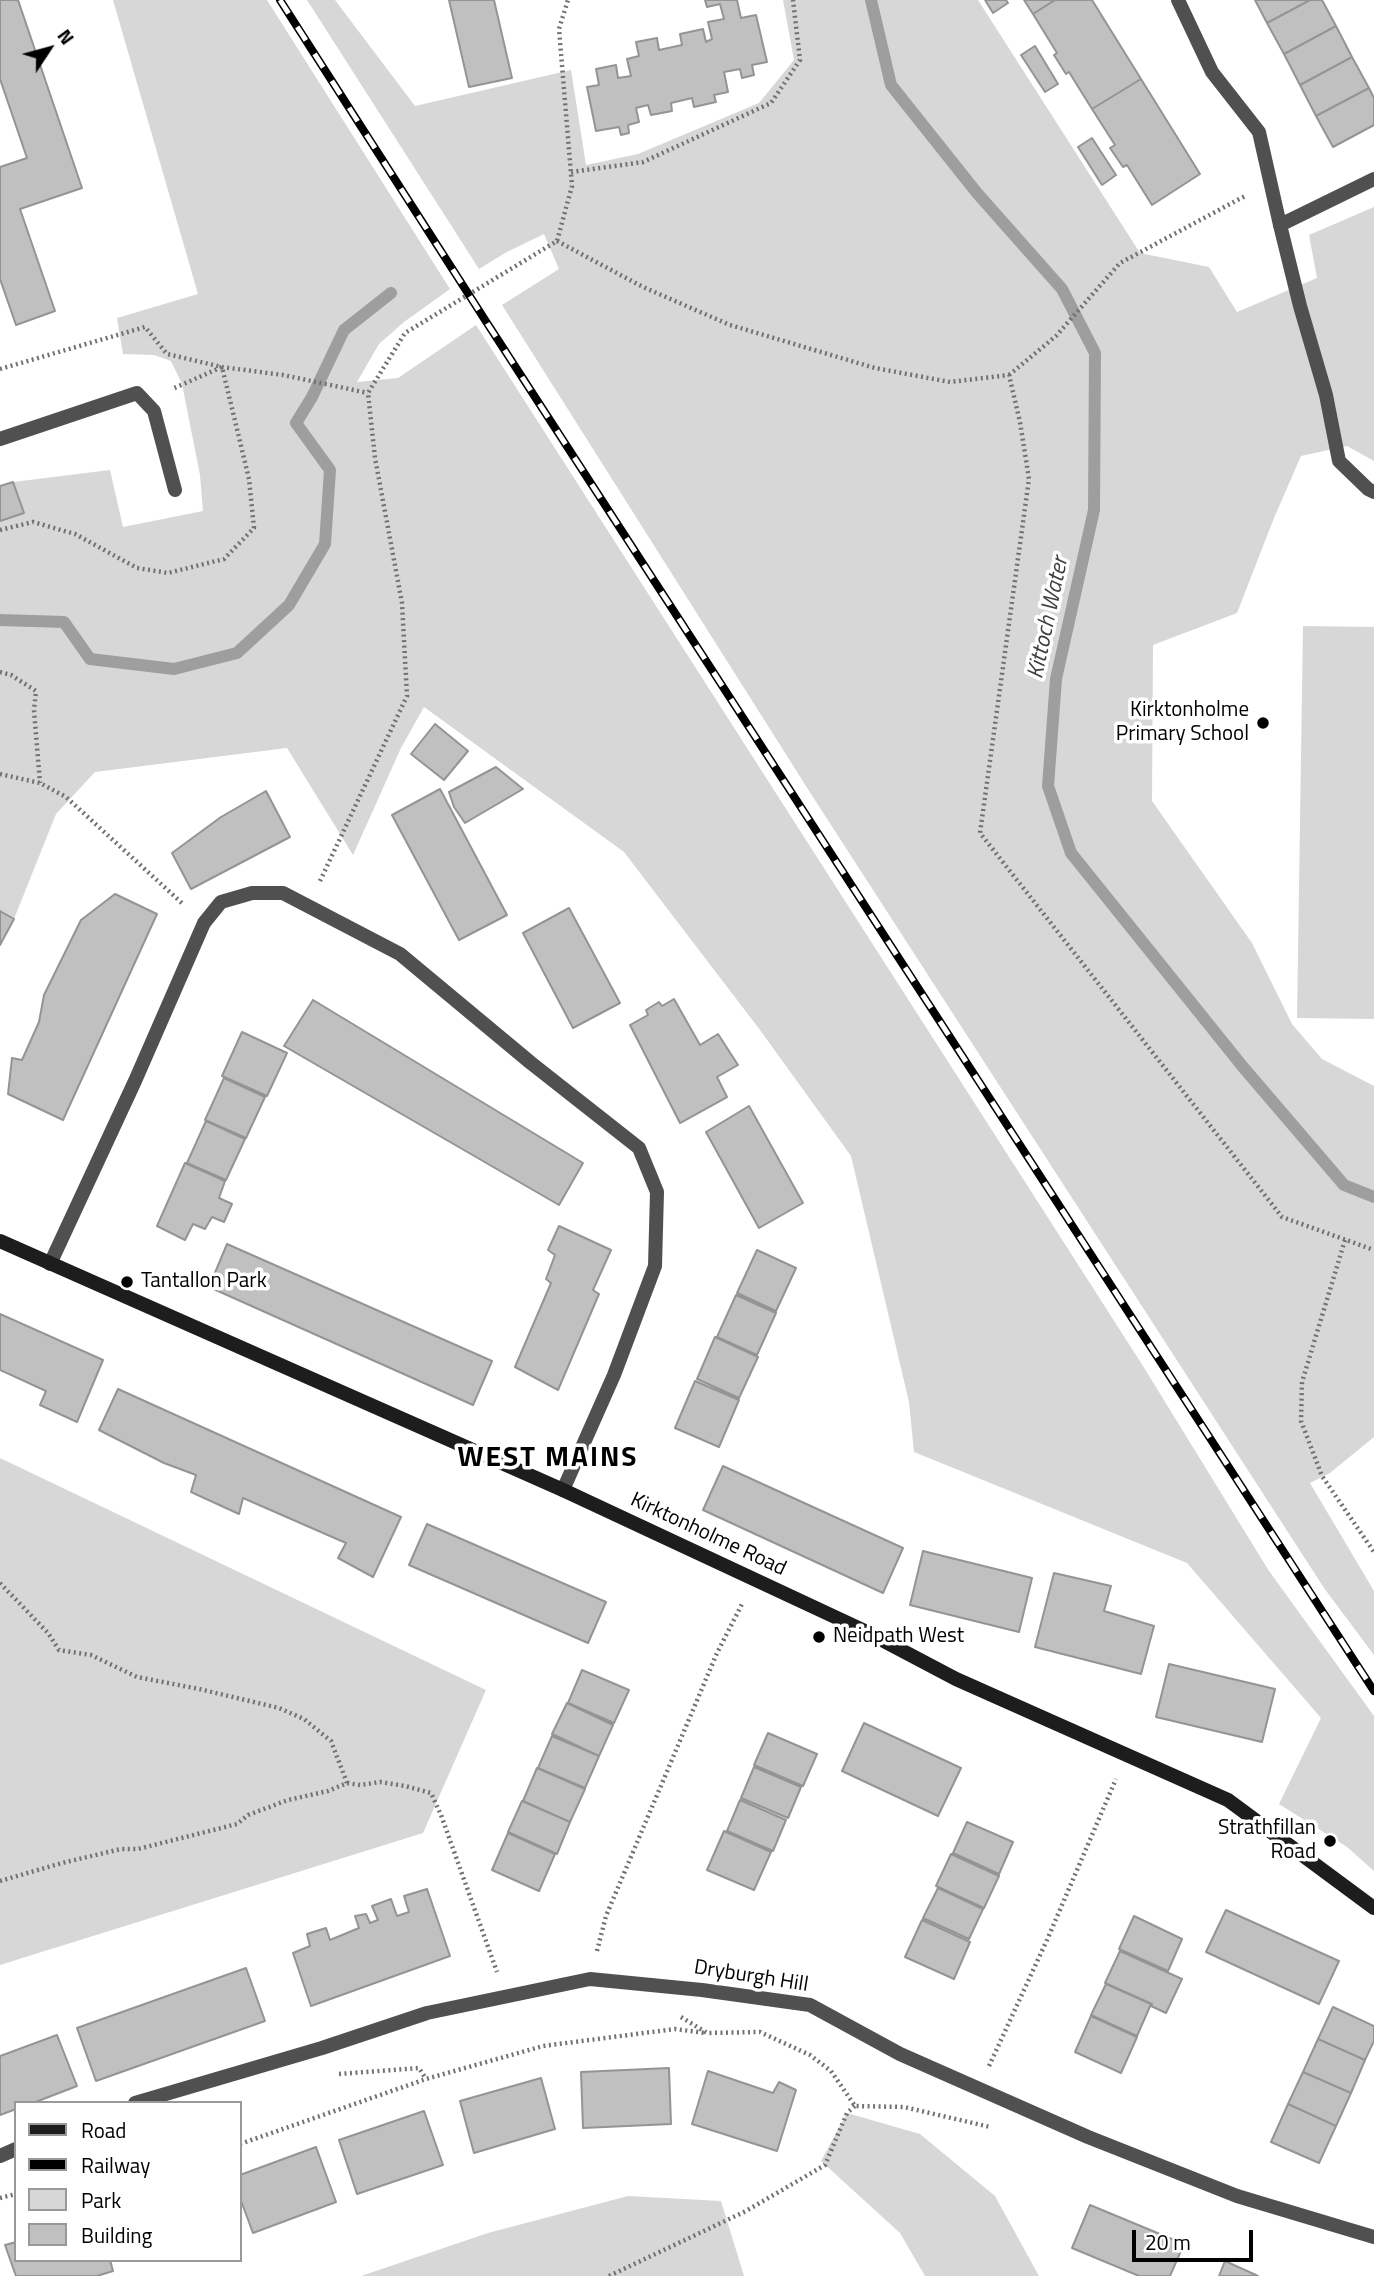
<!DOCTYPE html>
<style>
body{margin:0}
#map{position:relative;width:1374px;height:2276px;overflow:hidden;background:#fff;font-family:"Titillium Web",sans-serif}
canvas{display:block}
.legend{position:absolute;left:14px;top:2101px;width:228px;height:161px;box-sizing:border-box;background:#fff;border:2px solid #999;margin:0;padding:9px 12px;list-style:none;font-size:21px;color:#000}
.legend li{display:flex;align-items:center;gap:14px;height:35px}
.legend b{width:35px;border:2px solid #999}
.north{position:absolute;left:14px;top:14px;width:70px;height:70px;-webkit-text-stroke:5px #fff;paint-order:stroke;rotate:54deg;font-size:19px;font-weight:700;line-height:28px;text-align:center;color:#000}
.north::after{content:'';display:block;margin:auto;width:24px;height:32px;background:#000;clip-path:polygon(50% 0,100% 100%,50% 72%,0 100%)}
.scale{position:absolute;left:1132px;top:2230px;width:121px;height:32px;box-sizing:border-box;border:4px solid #000;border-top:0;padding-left:9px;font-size:21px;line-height:24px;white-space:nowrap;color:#000;-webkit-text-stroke:5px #fff;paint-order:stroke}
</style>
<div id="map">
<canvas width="1374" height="2276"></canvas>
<ul class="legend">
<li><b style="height:9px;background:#1d1d1d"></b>Road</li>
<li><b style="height:9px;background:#000"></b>Railway</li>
<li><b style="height:19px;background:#d7d7d7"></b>Park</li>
<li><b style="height:19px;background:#c0c0c0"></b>Building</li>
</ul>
<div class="north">N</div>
<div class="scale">20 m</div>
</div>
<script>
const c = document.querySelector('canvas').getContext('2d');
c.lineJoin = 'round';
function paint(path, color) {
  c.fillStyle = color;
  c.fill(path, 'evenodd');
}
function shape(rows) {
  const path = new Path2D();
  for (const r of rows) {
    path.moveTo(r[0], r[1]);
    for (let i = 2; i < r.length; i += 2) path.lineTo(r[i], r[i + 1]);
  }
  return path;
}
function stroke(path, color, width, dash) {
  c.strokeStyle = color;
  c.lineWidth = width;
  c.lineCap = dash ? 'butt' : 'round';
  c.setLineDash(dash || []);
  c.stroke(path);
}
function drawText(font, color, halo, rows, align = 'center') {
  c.font = font + ' "Titillium Web",sans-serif';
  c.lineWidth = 7;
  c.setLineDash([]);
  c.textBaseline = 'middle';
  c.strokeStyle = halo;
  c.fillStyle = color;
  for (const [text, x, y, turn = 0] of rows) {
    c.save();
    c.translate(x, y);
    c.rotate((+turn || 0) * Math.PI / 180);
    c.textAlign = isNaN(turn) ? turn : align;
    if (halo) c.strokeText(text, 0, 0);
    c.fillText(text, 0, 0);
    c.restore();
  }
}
paint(shape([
 [113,0,267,0,450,289,404,322,379,344,357,382,398,378,476,325,1143,1366,1269,1571,1374,1716,1374,1871,1347,1847,1279,1804,1321,1718,1187,1563,914,1452,909,1402,851,1156,760,1030,624,852,424,707,401,748,353,855,287,748,95,772,56,814,14,919,0,911,0,521,24,513,13,482,110,470,123,527,203,511,200,475,182,384,171,361,154,355,123,354,117,318,198,294],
 [307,0,335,0,415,106,571,70,586,165,638,154,759,103,794,60,783,0,978,0,1140,253,1209,267,1237,312,1317,278,1309,235,1374,207,1374,461,1347,446,1301,456,1274,518,1237,613,1153,645,1152,801,1252,943,1292,1024,1322,1059,1374,1086,1374,1437,1330,1473,1310,1483,1374,1591,1374,1655,1324,1588,811,794,502,305,559,269,544,234,505,253,479,269],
 [1303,626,1374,627,1374,1019,1297,1018],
 [0,1458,486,1690,423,1833,0,1965],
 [847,2113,920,2134,995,2196,1039,2276,925,2276,900,2233,821,2161],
 [628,2196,721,2201,744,2276,361,2276,488,2233]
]), '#d7d7d7');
stroke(shape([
 [871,0,891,85,977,193,1062,289,1095,353,1094,510,1056,679,1048,786,1071,853,1243,1067,1344,1185,1374,1197],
 [0,620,64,622,90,659,174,669,237,653,289,605,325,544,330,470,296,423,312,397,344,330,391,293]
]), '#9e9e9e', 12);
const building = shape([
 [0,0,18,0,82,188,20,209,55,311,16,325,0,279,0,167,27,158,0,79,0,0],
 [449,0,494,0,512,78,469,87,449,0],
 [705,0,737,0,741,18,756,15,767,62,752,65,754,75,742,78,740,69,724,72,728,92,714,95,716,102,694,107,692,98,671,103,672,111,651,115,648,105,636,108,639,122,628,125,629,133,621,135,619,127,596,131,587,87,599,85,596,69,616,65,618,78,631,76,627,59,639,56,636,42,657,38,659,50,682,45,680,34,703,29,706,42,712,39,708,22,724,19,720,4,707,7,705,0],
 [985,0,1006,0,1008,3,993,13,985,0],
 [1024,0,1055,0,1033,14,1024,0],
 [1055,0,1092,0,1141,79,1092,109,1069,72,1066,74,1054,55,1057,53,1033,14,1055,0],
 [1255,0,1310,0,1267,23,1255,0],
 [1310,0,1322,0,1336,26,1284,54,1267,23,1310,0],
 [1336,26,1352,57,1300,85,1284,54,1336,26],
 [1035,46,1058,84,1045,92,1021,55,1035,46],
 [1352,57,1369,88,1316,116,1300,85,1352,57],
 [1141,79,1200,174,1152,205,1127,165,1123,167,1110,148,1115,145,1092,109,1141,79],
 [1369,88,1374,98,1374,125,1333,147,1316,116,1369,88],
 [1092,138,1116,175,1102,185,1078,147,1092,138],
 [13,482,24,513,0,521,0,486,13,482],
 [435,724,468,751,444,780,411,754,435,724],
 [496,767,523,789,465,823,454,807,449,792,496,767],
 [440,789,507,915,459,940,392,815,440,789],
 [266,791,290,837,191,889,172,853,221,817,266,791],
 [115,894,157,914,63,1120,8,1094,12,1058,22,1060,39,1022,44,995,81,920,115,894],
 [569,908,620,1003,573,1028,523,933,569,908],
 [0,911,14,919,0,945,0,911],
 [674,999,700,1045,718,1034,738,1065,717,1077,727,1097,680,1123,630,1025,648,1015,646,1010,659,1002,662,1006,674,999],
 [313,1000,583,1163,559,1205,284,1046,313,1000],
 [242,1032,287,1053,267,1096,222,1076,242,1032],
 [224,1078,265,1097,246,1138,205,1120,224,1078],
 [749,1106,803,1203,759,1228,706,1132,749,1106],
 [206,1121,245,1139,226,1180,187,1163,206,1121],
 [185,1163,225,1181,219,1198,232,1204,224,1222,212,1217,205,1229,193,1224,185,1240,157,1226,185,1163],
 [559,1226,611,1250,593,1290,599,1294,558,1390,515,1367,551,1283,546,1279,555,1255,548,1250,559,1226],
 [227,1244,492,1361,473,1405,209,1287,227,1244],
 [757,1250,796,1268,776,1311,737,1293,757,1250],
 [736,1295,776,1313,757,1355,717,1337,736,1295],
 [0,1314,103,1360,77,1422,40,1405,46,1391,0,1370,0,1314],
 [715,1337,758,1357,739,1398,697,1379,715,1337],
 [695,1381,739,1400,719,1447,675,1428,695,1381],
 [118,1389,401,1517,373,1577,338,1558,346,1543,243,1498,239,1514,191,1492,196,1475,164,1463,99,1430,118,1389],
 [723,1466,903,1548,883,1593,703,1510,723,1466],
 [427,1524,606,1602,588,1643,409,1565,427,1524],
 [923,1551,1032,1578,1019,1632,910,1605,923,1551],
 [1054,1573,1111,1586,1104,1611,1154,1626,1141,1674,1035,1647,1054,1573],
 [1169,1664,1275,1689,1262,1742,1156,1717,1169,1664],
 [582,1670,629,1690,614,1723,568,1703,582,1670],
 [567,1703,613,1725,599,1756,552,1734,567,1703],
 [864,1723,961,1768,938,1816,842,1771,864,1723],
 [768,1733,817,1754,803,1786,754,1765,768,1733],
 [552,1736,599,1756,585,1788,538,1768,552,1736],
 [754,1767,801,1787,788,1818,741,1798,754,1767],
 [537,1768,585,1789,570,1822,523,1801,537,1768],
 [740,1800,786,1820,773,1851,727,1831,740,1800],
 [522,1801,570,1822,557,1854,508,1832,522,1801],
 [967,1822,1013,1842,999,1874,953,1853,967,1822],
 [724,1831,771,1852,754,1890,707,1870,724,1831],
 [508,1833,555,1854,539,1891,492,1870,508,1833],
 [951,1854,999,1876,984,1908,936,1886,951,1854],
 [938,1888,983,1909,969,1939,923,1918,938,1888],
 [427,1889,450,1956,311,2006,293,1953,310,1946,307,1934,326,1928,330,1940,359,1928,355,1916,366,1914,370,1923,378,1920,372,1906,391,1899,397,1916,409,1912,404,1896,427,1889],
 [1226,1910,1339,1961,1319,2004,1206,1952,1226,1910],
 [1134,1916,1182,1939,1168,1971,1119,1949,1134,1916],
 [922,1920,970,1942,954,1979,905,1957,922,1920],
 [1120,1951,1182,1979,1166,2013,1151,2006,1152,2004,1105,1983,1120,1951],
 [246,1968,265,2021,96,2081,77,2028,246,1968],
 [1106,1984,1151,2004,1137,2036,1091,2015,1106,1984],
 [1333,2007,1374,2026,1374,2041,1365,2060,1318,2039,1333,2007],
 [1091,2016,1137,2037,1121,2073,1075,2052,1091,2016],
 [57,2035,77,2086,33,2103,16,2103,16,2109,0,2115,0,2056,57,2035],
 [1318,2039,1365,2060,1351,2093,1303,2072,1318,2039],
 [669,2068,671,2124,583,2128,581,2072,669,2068],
 [708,2071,773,2093,779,2082,796,2090,777,2151,692,2124,708,2071],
 [1303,2072,1351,2093,1336,2126,1288,2104,1303,2072],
 [541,2078,555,2129,474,2153,460,2101,541,2078],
 [1288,2104,1336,2126,1319,2163,1271,2142,1288,2104],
 [424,2111,443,2165,357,2194,339,2140,424,2111],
 [316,2147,336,2202,253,2233,240,2198,240,2175,316,2147],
 [1090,2205,1184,2244,1170,2276,1139,2276,1072,2248,1090,2205],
 [16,2242,16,2260,110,2260,113,2271,97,2276,16,2276,5,2245,16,2242],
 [1225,2261,1258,2276,1219,2276,1225,2261]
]);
paint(building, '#c0c0c0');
stroke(building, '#949494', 2);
stroke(shape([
 [571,172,643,162,771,103,800,60,793,0],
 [557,241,643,287,730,325,875,368,950,382,1009,375,1020,422,1029,479,980,833,1282,1217,1374,1250],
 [0,369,145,327,167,354,222,367,283,375,368,393],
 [1009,375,1056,336,1120,263,1245,196],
 [0,530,33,522,75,534,137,568,168,573,224,559,254,528,249,479,222,367,172,389],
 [0,672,11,675,36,691,34,710,40,783],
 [0,774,40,783,66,797,184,905],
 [320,881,407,696,402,603,375,458,368,393,405,333,557,241,572,186,559,29,568,0],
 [1345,1240,1302,1382,1301,1421,1322,1476,1374,1552],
 [0,1583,48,1633,59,1650,91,1655,137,1677,199,1689,279,1708,304,1719,331,1741,347,1783],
 [0,1881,62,1863,121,1849,138,1849,237,1824,248,1815,288,1800,328,1791,347,1783,360,1785,380,1782,405,1786,431,1793,441,1815,497,1972],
 [597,1951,606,1916,717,1653,742,1604],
 [681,2017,707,2033,760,2032,810,2055,831,2071,855,2106,904,2107,990,2127],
 [989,2066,1047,1940,1116,1779],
 [339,2074,419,2068,426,2079],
 [240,2144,426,2079,543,2046,675,2029,705,2033],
 [0,2198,16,2194],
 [609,2276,746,2211,825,2165,847,2113,855,2106]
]), '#727272', 4.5, [2, 3.5]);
stroke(shape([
 [1374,179,1280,225,1300,306,1326,395,1339,461,1368,489,1374,492],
 [0,439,137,393,154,411,175,490]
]), '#505050', 14);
stroke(shape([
 [1178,0,1212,72,1259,132,1280,225],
 [50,1264,135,1081,204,923,221,902,252,893,283,893,400,954,531,1063,639,1148,657,1192,655,1266,614,1375,563,1490],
 [135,2103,322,2048,427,2013,590,1979,702,1990,810,2005,900,2054,1088,2137,1237,2196,1374,2237],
 [0,2156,16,2149]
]), '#505050', 14);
stroke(shape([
 [0,1241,563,1490,865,1631,956,1679,1228,1800,1374,1908]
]), '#1d1d1d', 14);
const rail = shape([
 [280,0,487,323,1374,1691]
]);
stroke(rail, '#000', 8);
stroke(rail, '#fff', 5, [16]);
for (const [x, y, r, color] of [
 [1263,723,7,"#000"],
 [127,1282,7,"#000"],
 [819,1637,7,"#000"],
 [1330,1841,7,"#000"]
]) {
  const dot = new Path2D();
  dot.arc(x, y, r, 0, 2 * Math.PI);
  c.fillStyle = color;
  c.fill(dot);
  stroke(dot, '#fff', 2.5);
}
drawText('21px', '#000', '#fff', [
 ["Kirktonholme",1249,711],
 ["Primary School",1249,735],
 ["Tantallon Park",141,1282,"left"],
 ["Neidpath West",833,1637,"left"],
 ["Strathfillan",1316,1829],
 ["Road",1316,1853]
], 'right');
drawText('21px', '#000', '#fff', [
 ["Kirktonholme Road",708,1535,25],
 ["Dryburgh Hill",751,1977,9]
]);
drawText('italic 23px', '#3f3f3f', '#fff', [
 ["Kittoch Water",1049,618,-78]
]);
c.letterSpacing = '2px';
drawText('bold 28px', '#000', '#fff', [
 ["WEST MAINS",548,1459]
]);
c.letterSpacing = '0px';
</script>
